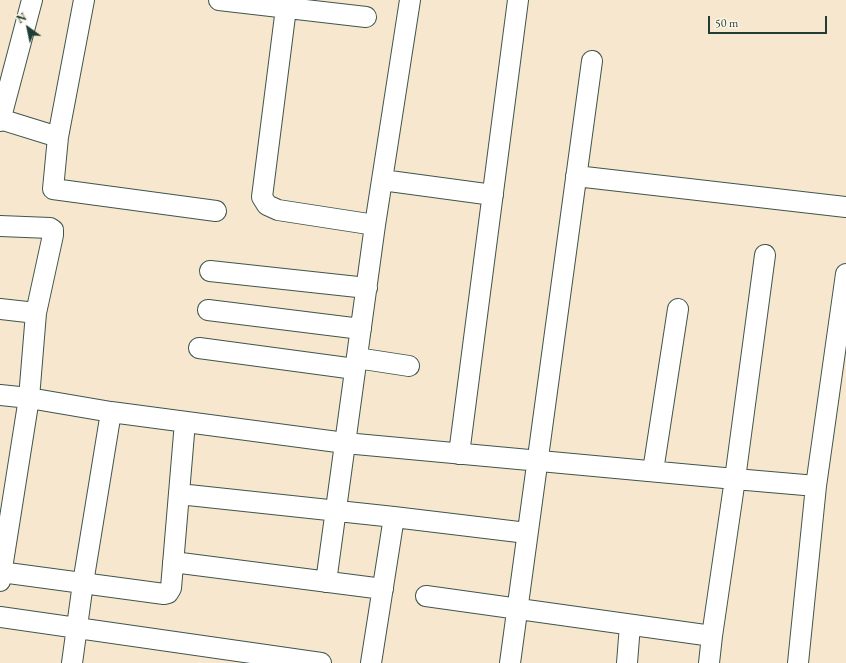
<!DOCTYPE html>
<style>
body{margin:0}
#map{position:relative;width:846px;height:663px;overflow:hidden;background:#f7e7cf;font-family:"EB Garamond",serif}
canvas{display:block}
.north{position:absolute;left:8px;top:8px;width:40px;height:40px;-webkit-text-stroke:3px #fcf5e5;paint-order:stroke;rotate:327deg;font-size:11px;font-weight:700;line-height:16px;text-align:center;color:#1f3d34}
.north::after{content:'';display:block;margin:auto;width:14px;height:18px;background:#1f3d34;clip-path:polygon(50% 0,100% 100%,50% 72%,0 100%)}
.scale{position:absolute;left:708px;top:16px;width:119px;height:18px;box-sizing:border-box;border:2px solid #1f3d34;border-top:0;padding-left:5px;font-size:12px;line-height:14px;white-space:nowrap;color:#1f3d34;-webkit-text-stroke:3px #fcf5e5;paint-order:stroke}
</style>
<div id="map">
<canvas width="846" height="663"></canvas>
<div class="north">N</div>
<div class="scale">50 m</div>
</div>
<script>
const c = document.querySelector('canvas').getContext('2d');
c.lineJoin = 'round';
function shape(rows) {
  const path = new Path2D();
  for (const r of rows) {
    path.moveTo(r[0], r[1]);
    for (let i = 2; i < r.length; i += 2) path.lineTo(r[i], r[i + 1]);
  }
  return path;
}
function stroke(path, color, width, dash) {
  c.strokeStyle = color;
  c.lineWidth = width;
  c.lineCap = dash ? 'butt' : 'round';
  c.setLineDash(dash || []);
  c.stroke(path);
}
const minor = shape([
 [84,0,58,137,53,189,216,211],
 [219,0,366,17],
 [286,8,262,197,267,205,278,210,375,225],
 [0,119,58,137],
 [0,121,32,0],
 [576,176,846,207],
 [382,180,493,195],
 [0,226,50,228,53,230,53,235,36,313],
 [210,271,367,288],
 [0,309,36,313,29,398,0,581],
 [208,310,361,329],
 [199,348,355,369],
 [357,358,409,366],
 [0,395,29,398,111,412,345,443,735,479,816,486,846,274],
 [459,454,518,0],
 [653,471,678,309],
 [179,494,394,517,527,533],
 [173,562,383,589],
 [0,572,164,594,168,593,171,588,185,422],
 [326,582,375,225,410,0],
 [426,596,712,636,735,479,765,255],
 [0,617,321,663],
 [72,663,83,583,111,412],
 [371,663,394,517],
 [510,663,592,61],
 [627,663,630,625],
 [709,663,712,636],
 [798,663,816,486]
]);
stroke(minor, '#3f564b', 22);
stroke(minor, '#fff', 20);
</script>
